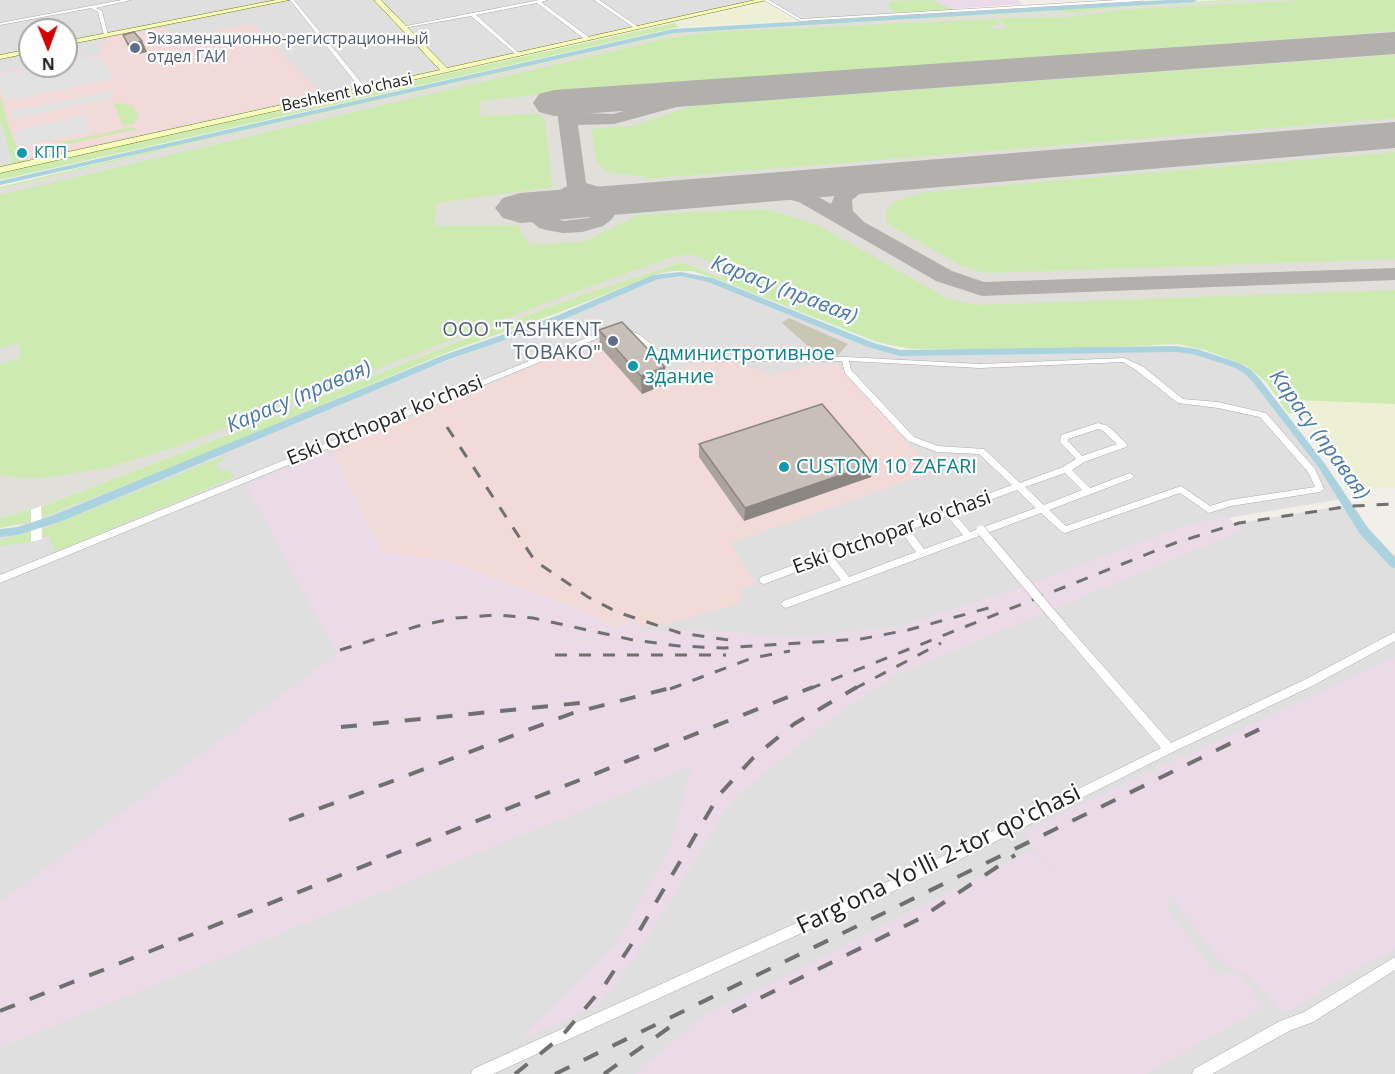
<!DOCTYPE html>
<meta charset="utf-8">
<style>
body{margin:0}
#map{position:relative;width:1395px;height:1074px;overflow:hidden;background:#f2efe9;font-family:"Open Sans",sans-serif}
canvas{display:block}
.north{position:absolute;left:18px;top:18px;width:60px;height:60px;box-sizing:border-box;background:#fff;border:2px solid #a7a7a7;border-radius:50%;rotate:179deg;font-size:16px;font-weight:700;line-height:24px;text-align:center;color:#222}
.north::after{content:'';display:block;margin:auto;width:21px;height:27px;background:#d40000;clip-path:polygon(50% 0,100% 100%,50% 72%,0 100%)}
</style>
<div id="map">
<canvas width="1395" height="1074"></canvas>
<div class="north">N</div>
</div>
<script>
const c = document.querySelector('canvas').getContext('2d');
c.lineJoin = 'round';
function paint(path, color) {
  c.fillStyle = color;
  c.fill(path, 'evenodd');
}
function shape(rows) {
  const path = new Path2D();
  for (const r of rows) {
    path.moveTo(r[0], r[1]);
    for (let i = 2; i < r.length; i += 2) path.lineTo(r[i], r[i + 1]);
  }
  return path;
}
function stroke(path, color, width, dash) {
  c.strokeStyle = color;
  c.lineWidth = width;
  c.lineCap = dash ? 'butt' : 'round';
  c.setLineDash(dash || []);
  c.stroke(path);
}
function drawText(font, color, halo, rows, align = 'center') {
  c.font = font + ' "Open Sans",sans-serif';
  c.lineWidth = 4.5;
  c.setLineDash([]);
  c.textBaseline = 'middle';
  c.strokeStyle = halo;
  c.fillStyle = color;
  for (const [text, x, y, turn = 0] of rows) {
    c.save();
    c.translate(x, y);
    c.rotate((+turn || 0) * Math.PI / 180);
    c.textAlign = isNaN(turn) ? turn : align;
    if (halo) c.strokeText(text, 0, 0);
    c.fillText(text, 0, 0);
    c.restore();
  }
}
paint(shape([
 [0,0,764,0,0,170],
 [30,30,66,30,66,66,30,66],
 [766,0,936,0,957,11,800,20],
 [672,274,692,275,710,280,871,345,900,353,1176,349,1194,351,1216,358,1242,367,1256,380,1342,499,1234,517,1197,528,0,995,0,533,559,318,656,277],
 [1347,505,1395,558,1395,1074,0,1074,0,1032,1239,523]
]), '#e0dfdf');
paint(shape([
 [252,23,322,94,13,163,0,120,0,73,37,66,66,66,66,60,103,53,98,44,107,43,105,38,166,27,170,33,176,32,182,40],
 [602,337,664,373,685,365,736,362,771,375,815,364,839,365,934,472,731,543,756,583,742,589,741,603,669,624,648,623,646,628,631,621,615,628,586,612,450,562,382,552,333,451]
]), '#f2dad9');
paint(shape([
 [933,0,1018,0,1022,4,950,9],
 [333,451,382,552,450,562,586,612,615,628,633,620,646,630,728,631,786,638,895,627,1008,592,1176,529,1227,516,1241,531,896,675,838,714,733,799,637,955,598,1006,521,1039,615,945,669,851,692,766,0,1048,0,902,337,654,246,485],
 [1395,657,1395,949,1333,983,1293,1009,1280,1011,1251,977,1224,965,1169,895,1168,910,1217,975,1235,974,1241,977,1265,1007,1145,1074,634,1074,706,1014,764,987,1033,849,1050,870,1119,835,1050,869,1023,832]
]), '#ebdbe8');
paint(shape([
 [1247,0,1395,0,1395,404,1271,368,1191,337,862,331,682,262,578,296,474,335,212,441,43,506,0,518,0,189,230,134,676,33,1055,11,1069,13,1124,7]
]), '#e1dfda');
paint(shape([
 [789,318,848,344,837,356,817,354,782,323]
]), '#c7c7b4');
paint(shape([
 [766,2,796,21,679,27,674,23],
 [1294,400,1395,404,1395,487,1354,491]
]), '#eef0d5');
paint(shape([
 [933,0,953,10,895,14,888,4,891,1],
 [1223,0,1247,0,1124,7,1069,13,1055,11,676,33,230,134,0,189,0,187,229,132,674,32],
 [1305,0,1395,0,1395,31,550,92,551,93,480,101,481,116,538,114,545,119,552,187,436,203,435,226,519,225,521,234,531,245,586,241,638,215,765,209,818,225,948,299,976,305,1395,290,1395,404,1295,400,1303,413,1288,413,1266,382,1247,366,1205,350,1178,344,1068,349,914,349,895,346,877,342,717,279,692,271,674,271,657,274,555,314,451,351,163,471,27,523,0,528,0,518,43,506,212,441,474,335,578,296,682,262,720,277,743,271,729,268,694,255,677,255,561,297,178,446,106,468,50,477,21,478,0,474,0,364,20,358,19,343,0,348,0,195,673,37,715,32,996,19,1001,25,989,26,992,29,1008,28,999,18,1069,17,1120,10],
 [674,23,679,27,0,180,0,173],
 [1395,55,1395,118,644,179,643,176,611,173,601,167,596,160,592,129,633,126,692,106],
 [0,95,10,130,20,154,25,153,27,158,21,162,13,163,0,120],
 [120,103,133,106,139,117,133,124,123,126,114,104],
 [132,127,138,129,41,150,44,146],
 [1395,152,1395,259,985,273,960,265,890,225,886,218,886,211,896,201,924,192],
 [224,456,226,459,216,464,221,472,228,469,233,478,55,552,49,536,31,542,0,546,0,540,51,526]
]), '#cdebb0');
paint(shape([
 [101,55,113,79,6,101,0,85,0,75,46,66,66,66,66,62],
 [118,90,110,98,9,120,12,111],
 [85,115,92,131,18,147,13,131]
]), '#e2e2e2');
paint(shape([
 [41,506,42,539,31,542,31,510]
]), '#fff');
paint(shape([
 [1167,0,1197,0,1194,2,673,33,0,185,0,181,673,29,1167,0],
 [681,272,713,278,874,343,900,350,1176,346,1197,349,1239,363,1250,369,1259,378,1325,464,1368,528,1395,557,1395,568,1391,567,1360,534,1319,468,1253,382,1244,373,1233,367,1193,354,1176,352,900,356,868,347,708,282,681,276,658,279,562,320,450,359,62,521,18,535,0,537,0,529,18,527,54,515,444,355,556,316,653,275,681,272]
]), '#aad3df');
paint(shape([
 [707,88,715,93,713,97,614,124,578,125,586,183,613,191,650,193,653,197,650,201,613,203,614,216,611,220,603,226,582,232,563,233,546,230,539,228,532,222,529,218,534,205,567,186,557,111,564,99,581,93,596,92,624,95,626,99,624,103,603,103,580,113,613,114,707,88],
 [581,193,588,196,594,202,594,214,589,218,563,221,549,216,550,212,581,193],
 [885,171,892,173,894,177,892,181,867,188,852,200,853,211,864,222,952,271,984,282,1395,268,1395,280,982,296,936,281,799,202,779,197,741,195,734,193,731,189,734,185,741,183,779,185,813,194,831,204,836,193,853,180,885,171]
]), '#b1b0ac');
paint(shape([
 [1395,32,1395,54,554,116,539,112,533,103,539,94,554,90,1395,32],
 [1395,122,1395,148,520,223,503,218,495,208,503,198,520,193,1395,122]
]), '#b1b0ac');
const street = shape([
 [122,0,131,0,96,8,102,11,108,35,106,36,104,35,98,12,91,8,0,25,0,23,122,0],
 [290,0,294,0,363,85,363,87,359,87,290,0],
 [539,0,548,0,541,2,590,38,590,40,586,40,537,3,476,15,520,54,520,56,518,56,471,16,403,28,401,27,539,0],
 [594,0,599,0,640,28,636,29,594,0],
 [764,0,769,0,801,19,1118,0,1143,0,1141,1,800,21,764,0],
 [606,330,609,330,613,332,0,583,0,575,606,330],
 [623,330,629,330,640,335,666,357,846,357,980,364,1124,358,1142,366,1183,399,1218,402,1266,413,1315,469,1324,489,1320,492,1231,506,1209,513,1180,493,1065,533,1062,532,1041,513,786,608,783,607,781,604,783,601,841,580,826,561,764,584,761,583,759,580,761,577,1012,485,979,454,937,452,908,441,845,373,842,361,664,361,634,339,623,334,623,330],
 [849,361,980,368,1123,362,1136,370,1178,403,1218,408,1260,417,1308,472,1315,487,1230,500,1210,506,1181,486,1066,526,1049,510,1133,478,1134,476,1130,473,1090,488,1072,470,1084,462,1126,447,1127,445,1126,443,1108,426,1098,423,1061,435,1060,442,1076,459,1063,467,1020,483,984,449,938,446,914,437,851,370,849,361],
 [1098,429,1102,430,1117,444,1082,456,1068,441,1068,439,1098,429],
 [1065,473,1082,490,1044,505,1025,487,1065,473],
 [1017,490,1036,508,970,532,954,513,1017,490],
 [947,516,963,535,924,549,910,530,947,516],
 [902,533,916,552,849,577,834,558,902,533],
 [1062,622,1065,623,1171,743,1304,680,1395,632,1395,641,1312,686,1173,752,935,872,493,1074,471,1074,473,1069,927,864,1161,748,1059,629,1057,626,1059,623,1062,622],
 [1395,957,1395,970,1313,1022,1289,1031,1212,1074,1192,1074,1194,1069,1280,1021,1304,1012,1395,957]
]);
const secondary = shape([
 [276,0,289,0,66,45,66,41,276,0],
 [374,0,381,0,447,68,755,0,767,0,0,173,0,167,440,70,374,0],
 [30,49,30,53,0,59,0,55,30,49]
]);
stroke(street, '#a9a9a9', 1);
stroke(secondary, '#707d05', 1);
paint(street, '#fff');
paint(secondary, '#f7fabf');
stroke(shape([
 [447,427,535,561,588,597,617,612,680,633,729,640],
 [340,650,418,626,456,618,496,615,533,618,633,640,679,646,723,648,861,639,908,630,992,607],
 [555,655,726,655],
 [670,689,752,658,790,651],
 [809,689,1175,543,1239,523,1351,506,1395,504],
 [854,689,941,643]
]), '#707070', 3, [12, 12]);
stroke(shape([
 [341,727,590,702],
 [289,820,573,713,674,687],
 [0,1011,813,687],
 [732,1012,919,919,1015,855],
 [515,1074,561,1037,604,986,631,945,719,795,753,758,794,724,857,687],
 [555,1074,1266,726],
 [604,1074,681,1019]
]), '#707070', 4, [16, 16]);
const streetBridge = shape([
 [981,530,1062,626]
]);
stroke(streetBridge, '#a9a9a9', 10, []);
stroke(streetBridge, '#fff', 9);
paint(shape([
 [123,35,142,41,147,52,133,55,127,45],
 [599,330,666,384,642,394,600,347],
 [699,444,871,477,744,521,699,457]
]), '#aba49e');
paint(shape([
 [142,41,147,52,133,55,128,44],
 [665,367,666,384,642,394,641,376],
 [873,464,871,477,744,521,745,508]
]), '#8b8681');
const building = shape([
 [134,32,142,41,128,44,123,35,134,32],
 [622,322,665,367,641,376,599,330,622,322],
 [822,404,873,464,745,508,699,444,822,404]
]);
paint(building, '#c7bfb8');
stroke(building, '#8b8681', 1.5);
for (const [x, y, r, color] of [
 [135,48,6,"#5c6f8a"],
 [22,153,6,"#0f9aa8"],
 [613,341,6,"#5c6f8a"],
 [633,366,6,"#0f9aa8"],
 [784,467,6,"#0f9aa8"]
]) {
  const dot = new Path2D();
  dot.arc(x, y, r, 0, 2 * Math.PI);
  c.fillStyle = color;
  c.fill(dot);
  stroke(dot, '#fff', 2);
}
drawText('16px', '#4e5e75', '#fff', [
 ["Экзаменационно-регистрационный",147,39],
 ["отдел ГАИ",147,57]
], 'left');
drawText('16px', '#222', '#fff', [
 ["Beshkent ko'chasi",347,93,-12]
]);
drawText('16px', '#0d838f', '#fff', [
 ["КПП",34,153]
], 'left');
drawText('20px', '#4e5e75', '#fff', [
 ["OOO \"TASHKENT",601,330],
 ["TOBAKO\"",601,353]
], 'right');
drawText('20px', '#0d838f', '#fff', [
 ["Администротивное",645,354],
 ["здание",645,377],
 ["CUSTOM 10 ZAFARI",796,467]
], 'left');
drawText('20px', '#222', '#fff', [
 ["Eski Otchopar ko'chasi",385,421,-22],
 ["Eski Otchopar ko'chasi",892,533,-20]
]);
drawText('italic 21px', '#4a7aab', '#fff', [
 ["Карасу (правая)",784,290,21],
 ["Карасу (правая)",299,397,-23],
 ["Карасу (правая)",1319,435,54]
]);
drawText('24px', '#222', '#fff', [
 ["Farg'ona Yo'lli 2-tor qo'chasi",939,860,-26]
]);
</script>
